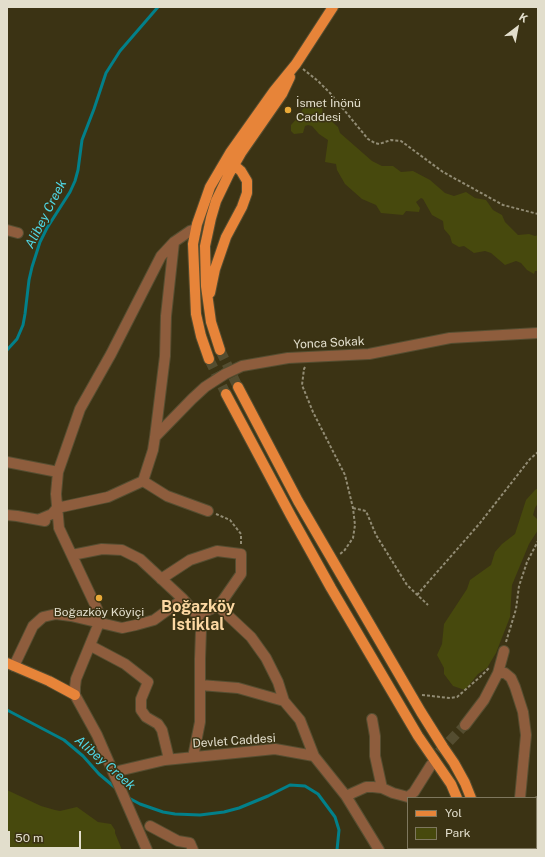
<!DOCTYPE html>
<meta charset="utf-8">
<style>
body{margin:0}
#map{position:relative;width:545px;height:857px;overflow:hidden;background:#3b3314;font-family:"Public Sans",sans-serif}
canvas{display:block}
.frame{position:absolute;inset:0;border:8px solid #e2decc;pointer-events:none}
.legend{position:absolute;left:407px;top:797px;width:130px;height:52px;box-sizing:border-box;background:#3b3314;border:1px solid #7e775e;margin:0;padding:5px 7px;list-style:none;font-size:12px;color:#e2decc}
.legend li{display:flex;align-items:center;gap:8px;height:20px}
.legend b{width:20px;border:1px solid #7e775e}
.north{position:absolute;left:497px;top:8px;width:40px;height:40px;-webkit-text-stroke:3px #3b3314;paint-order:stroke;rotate:32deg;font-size:11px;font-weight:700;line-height:16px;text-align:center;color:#e2decc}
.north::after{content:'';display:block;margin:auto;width:14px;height:18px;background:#e2decc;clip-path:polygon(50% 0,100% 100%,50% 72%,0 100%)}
.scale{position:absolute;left:8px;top:831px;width:73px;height:18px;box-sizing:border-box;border:2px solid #e2decc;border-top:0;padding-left:5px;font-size:12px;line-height:14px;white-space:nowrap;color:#e2decc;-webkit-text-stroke:3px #3b3314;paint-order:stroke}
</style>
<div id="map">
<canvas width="545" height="857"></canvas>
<div class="frame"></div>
<ul class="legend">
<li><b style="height:5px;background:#e78439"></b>Yol</li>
<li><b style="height:11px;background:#47490d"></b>Park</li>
</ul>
<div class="north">K</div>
<div class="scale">50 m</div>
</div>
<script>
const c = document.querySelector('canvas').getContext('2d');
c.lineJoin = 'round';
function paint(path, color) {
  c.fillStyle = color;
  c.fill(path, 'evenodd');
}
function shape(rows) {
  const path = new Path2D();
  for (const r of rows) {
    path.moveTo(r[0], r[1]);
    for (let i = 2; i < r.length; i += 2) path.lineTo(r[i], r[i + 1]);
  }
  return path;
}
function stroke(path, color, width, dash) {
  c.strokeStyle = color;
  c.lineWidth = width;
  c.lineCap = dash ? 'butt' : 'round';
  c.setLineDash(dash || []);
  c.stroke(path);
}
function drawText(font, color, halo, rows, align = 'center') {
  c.font = font + ' "Public Sans",sans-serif';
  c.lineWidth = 3;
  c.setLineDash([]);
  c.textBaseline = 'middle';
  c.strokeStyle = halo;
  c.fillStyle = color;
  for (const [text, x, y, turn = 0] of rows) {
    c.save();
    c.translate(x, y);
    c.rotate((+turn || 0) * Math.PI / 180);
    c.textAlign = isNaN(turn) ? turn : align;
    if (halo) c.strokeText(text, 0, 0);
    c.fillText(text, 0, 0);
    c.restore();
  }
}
paint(shape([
 [316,104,322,108,323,114,338,127,340,133,372,161,382,166,393,166,401,172,413,171,430,180,445,193,454,196,466,192,475,198,486,200,493,210,502,215,505,222,518,235,529,234,535,236,538,235,538,271,535,271,534,274,527,270,521,263,516,261,505,265,491,253,485,251,474,253,464,246,459,247,452,243,450,236,444,229,443,221,432,215,423,199,421,198,416,202,420,208,419,212,406,211,403,215,381,213,376,205,362,199,345,184,337,170,336,164,325,162,328,140,319,134,312,126,308,125,305,126,303,133,294,134,291,131,291,125,299,116,305,105],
 [538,488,538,503,535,508,533,515,537,519,538,519,538,530,529,544,512,585,510,617,496,653,487,668,478,674,465,690,453,686,444,674,444,668,437,655,442,644,444,624,467,589,470,580,491,565,495,552,502,544,515,534,526,500,535,490],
 [7,790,41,806,55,810,60,811,77,807,98,822,111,824,115,830,115,833,122,850,7,850]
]), '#47490d');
stroke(shape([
 [7,350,17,339,23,325,25,314,29,280,32,267,40,242,47,228,70,192,75,181,78,170,82,140,94,109,106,73,120,51,158,7],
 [7,710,64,740,83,756,99,774,118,790],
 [127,797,140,804,163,812,175,814,200,815,224,812,239,808,268,796,290,785,305,786,318,794,335,817,339,830,337,850]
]), '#02808a', 3);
stroke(shape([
 [431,765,438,753,465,725]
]), '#544d30', 10, [10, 5]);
stroke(shape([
 [220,350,238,387],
 [209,359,226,394]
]), '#544d30', 10, [10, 5]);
const minor = shape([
 [7,230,18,233],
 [155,437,192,399,205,387,225,374,242,366,288,358,369,354,450,338,538,333],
 [7,462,58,472],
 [143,481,167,496,208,511],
 [7,515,17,516,45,521],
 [40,519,52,514,57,508,108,497,143,481,153,450,155,437,165,356,166,316,174,242],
 [72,555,102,549,122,550,140,559,183,599,197,615,201,630,200,659,200,722,193,757],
 [161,579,190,560,217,551,241,554,241,574,223,600,218,606,197,615],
 [218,606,251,637,266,658,278,682,284,701],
 [91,646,125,664,148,682,141,699,141,710,146,717,158,724,162,730,169,759],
 [14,666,33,626,43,617,56,614,71,616,122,628,136,625,154,620,183,599],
 [498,673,505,673,511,678,515,687,523,712,526,735,520,798],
 [200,685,238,688,284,701,300,720,314,756],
 [372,719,375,736,375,756,382,788],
 [465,725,484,700,498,673,504,651],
 [114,772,165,760,275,749,314,756,346,796,379,850],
 [346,796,366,787,373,787,382,788,393,793,408,797,414,792,431,765],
 [150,826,178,841,190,843,193,850],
 [147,850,97,735,75,695,75,687,76,679,99,623,98,611,59,528,56,494,58,472,80,409,111,354,161,256,174,242,190,231,196,229]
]);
const major = shape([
 [210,293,215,269,226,237,242,207,247,193,247,181,241,171,234,165,228,164],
 [220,350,211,322,206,286,205,246,211,218,216,201,229,174,241,153,282,94,290,77],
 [209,359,201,336,196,314,193,244,197,224,203,207,210,187,230,153,274,91,296,64,333,7],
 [238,387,298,501,421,712,443,747,454,763,465,783,471,798],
 [226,394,291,516,331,588,418,736,451,784,457,798],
 [7,663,49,681,75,695],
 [462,850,463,848],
 [475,850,475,848]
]);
stroke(minor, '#564e31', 12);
stroke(major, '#564e31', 12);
stroke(shape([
 [303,69,318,81,330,93,368,139,375,143,379,144,391,140,401,141,443,172,503,205,538,214],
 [305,367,304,369,302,385,313,412,345,475,353,508,355,525,353,538,344,551,340,554],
 [353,508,366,511,376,535,407,585,428,605],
 [216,514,230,520,241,534,241,545],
 [417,595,480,523,530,459,538,452],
 [506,642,516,609,519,586,527,562,538,541],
 [422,695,450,698,457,697,480,677,490,667],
 [535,798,538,797]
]), '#928c74', 2, [3, 2]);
stroke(minor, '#8e5d3d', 10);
stroke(major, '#e78439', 10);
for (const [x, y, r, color] of [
 [288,110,4,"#eaaa38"],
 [99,598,4,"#eaaa38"]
]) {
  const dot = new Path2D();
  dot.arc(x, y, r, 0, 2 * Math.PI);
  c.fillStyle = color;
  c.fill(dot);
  stroke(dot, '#3b3314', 1.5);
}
drawText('12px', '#e2decc', '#3b3314', [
 ["İsmet İnönü",296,103],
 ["Caddesi",296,117],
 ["Boğazköy Köyiçi",99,612,"center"]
], 'left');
drawText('12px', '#e2decc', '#3b3314', [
 ["Yonca Sokak",329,343,-3],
 ["Devlet Caddesi",234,741,-4]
]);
drawText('italic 13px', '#50d8e6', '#3b3314', [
 ["Alibey Creek",46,214,-63],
 ["Alibey Creek",105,763,41]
]);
drawText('bold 16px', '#fcd8a2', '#3b3314', [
 ["Boğazköy",198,607],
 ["İstiklal",198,625]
]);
</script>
